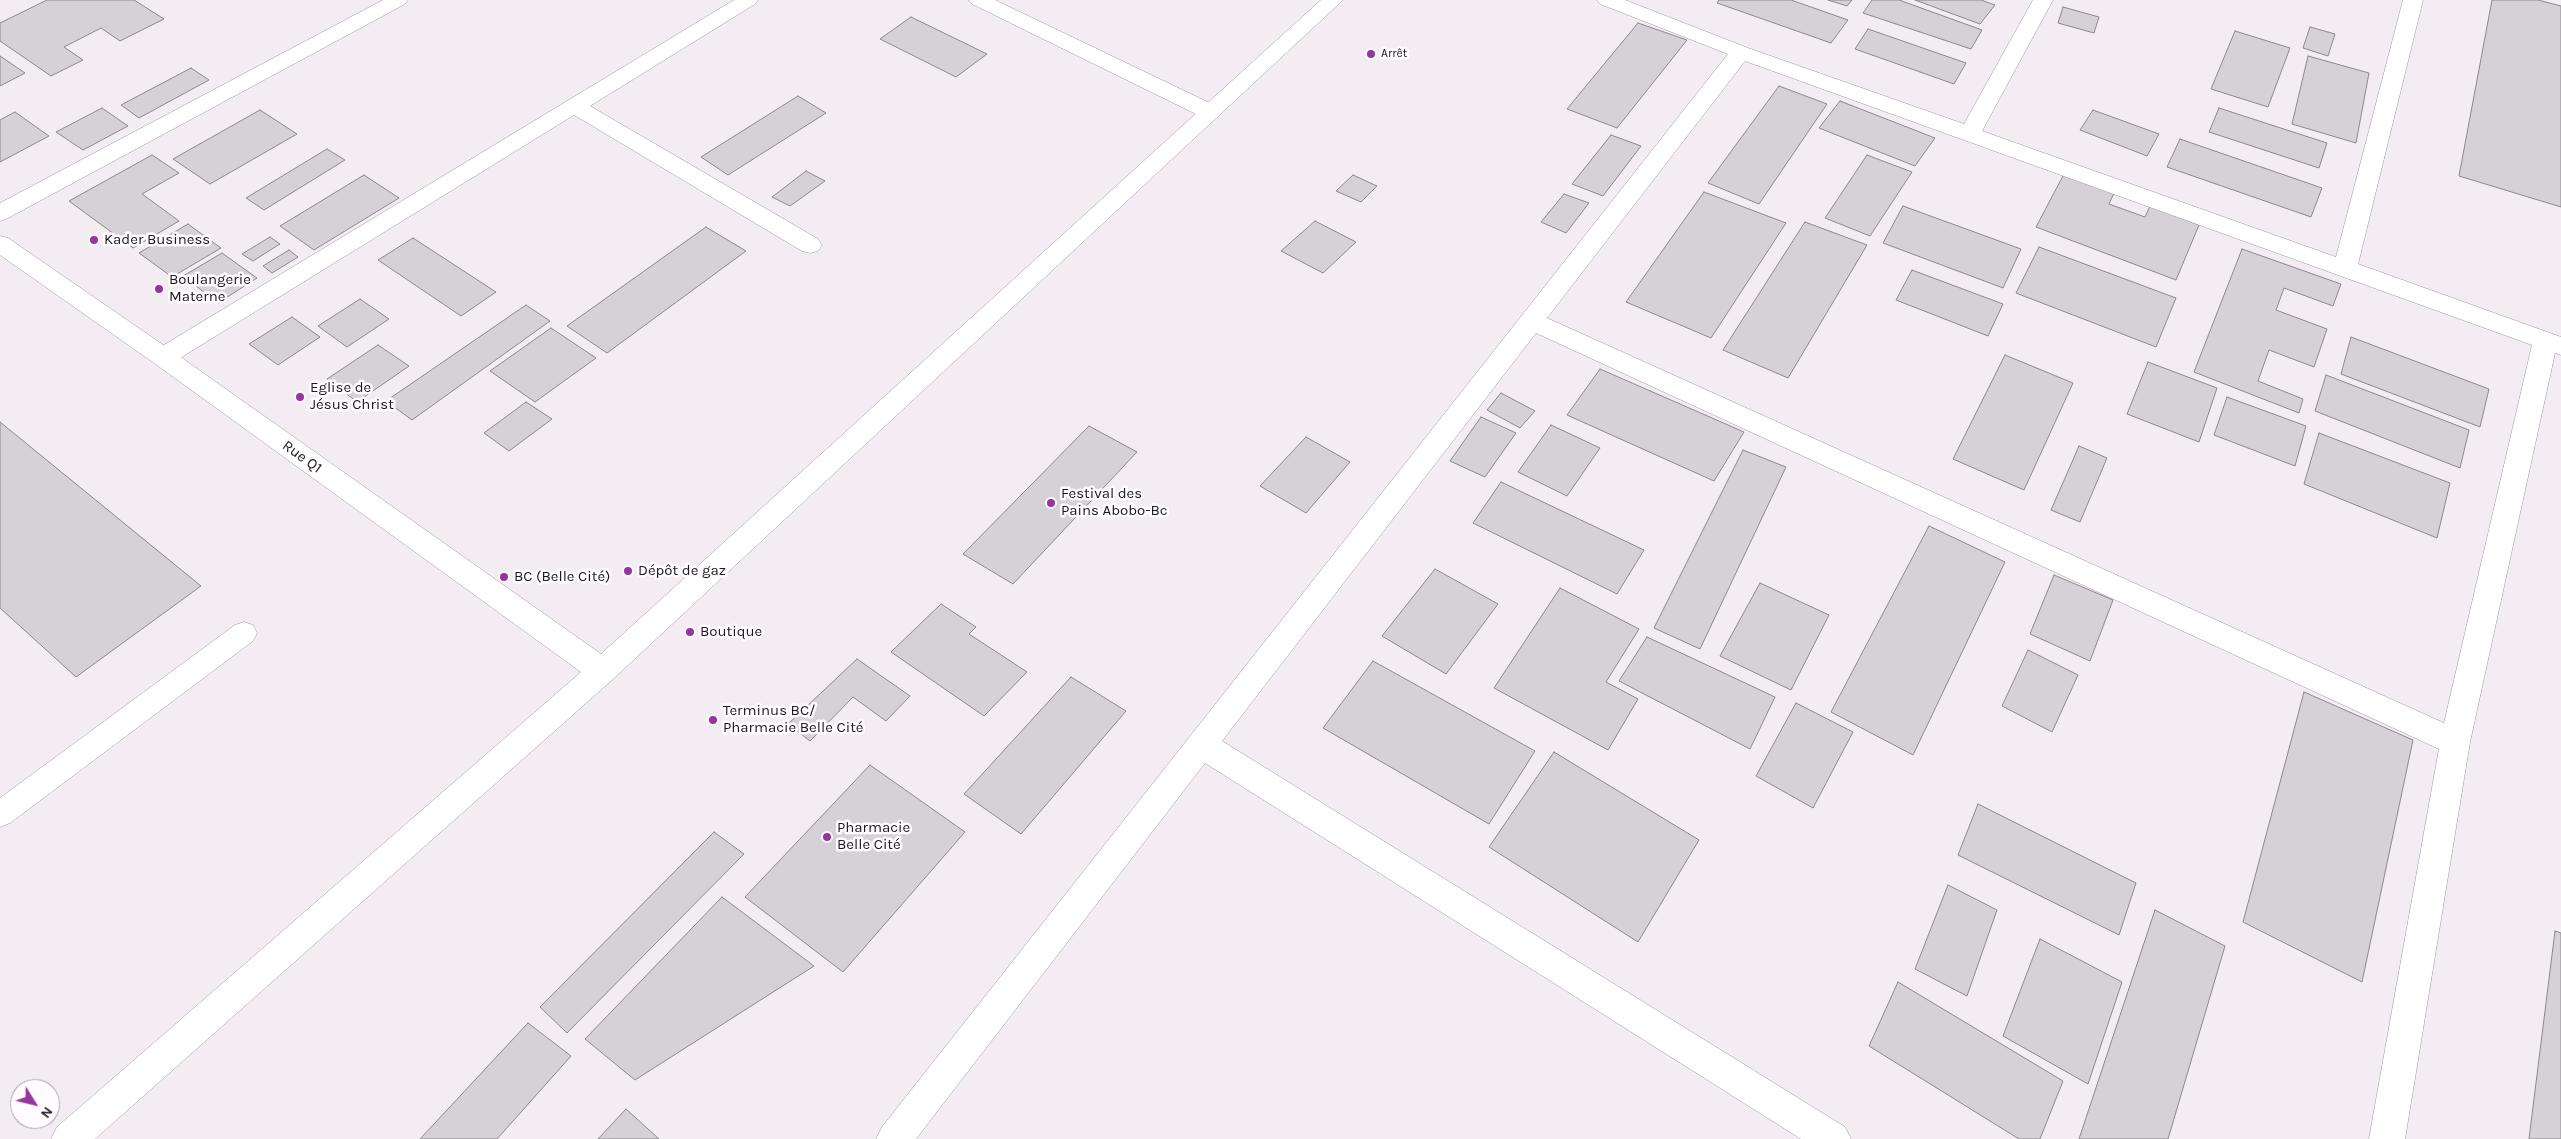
<!DOCTYPE html>
<meta charset="utf-8">
<style>
body{margin:0}
#map{position:relative;width:2561px;height:1139px;overflow:hidden;background:#f3edf3;font-family:Karla,sans-serif}
canvas{display:block}
.north{position:absolute;left:10px;top:1079px;width:50px;height:50px;box-sizing:border-box;background:#fffbff;border:1px solid #a4a1a4;border-radius:50%;rotate:126deg;font-size:14px;font-weight:700;line-height:20px;text-align:center;color:#1b1a1c}
.north::after{content:'';display:block;margin:auto;width:18px;height:22px;background:#95369e;clip-path:polygon(50% 0,100% 100%,50% 72%,0 100%)}
</style>
<div id="map">
<canvas width="2561" height="1139"></canvas>
<div class="north">N</div>
</div>
<script>
const c = document.querySelector('canvas').getContext('2d');
c.lineJoin = 'round';
function paint(path, color) {
  c.fillStyle = color;
  c.fill(path, 'evenodd');
}
function shape(rows) {
  const path = new Path2D();
  for (const r of rows) {
    path.moveTo(r[0], r[1]);
    for (let i = 2; i < r.length; i += 2) path.lineTo(r[i], r[i + 1]);
  }
  return path;
}
function stroke(path, color, width, dash) {
  c.strokeStyle = color;
  c.lineWidth = width;
  c.lineCap = dash ? 'butt' : 'round';
  c.setLineDash(dash || []);
  c.stroke(path);
}
function drawText(font, color, halo, rows, align = 'center') {
  c.font = font + ' Karla,sans-serif';
  c.lineWidth = 5;
  c.setLineDash([]);
  c.textBaseline = 'middle';
  c.strokeStyle = halo;
  c.fillStyle = color;
  for (const [text, x, y, turn = 0] of rows) {
    c.save();
    c.translate(x, y);
    c.rotate((+turn || 0) * Math.PI / 180);
    c.textAlign = isNaN(turn) ? turn : align;
    if (halo) c.strokeText(text, 0, 0);
    c.fillText(text, 0, 0);
    c.restore();
  }
}
const building = shape([
 [47,0,134,0,164,19,120,41,101,28,64,47,83,60,51,76,0,41,0,23,47,0],
 [1719,0,1791,0,1848,20,1831,43,1717,3,1719,0],
 [1828,0,1852,0,1847,6,1828,0],
 [1872,0,1899,0,1982,30,1971,49,1863,13,1872,0],
 [1915,0,1981,0,1995,5,1980,24,1915,0],
 [2492,0,2538,0,2561,6,2561,207,2459,176,2492,0],
 [2063,7,2099,17,2094,33,2058,23,2063,7],
 [911,17,987,54,956,77,880,39,911,17],
 [1638,23,1687,40,1617,128,1567,109,1638,23],
 [2310,27,2335,34,2328,56,2303,48,2310,27],
 [1868,29,1966,63,1954,84,1855,49,1868,29],
 [2235,31,2290,48,2268,107,2211,89,2235,31],
 [0,56,25,73,0,86,0,56],
 [2308,56,2369,73,2356,143,2292,124,2308,56],
 [191,68,209,80,139,118,121,105,191,68],
 [1779,86,1827,104,1759,204,1708,183,1779,86],
 [798,96,826,113,728,175,701,157,798,96],
 [1840,101,1935,138,1915,166,1819,128,1840,101],
 [102,108,128,126,83,150,56,132,102,108],
 [2219,108,2327,143,2319,168,2209,132,2219,108],
 [260,110,297,134,210,184,173,159,260,110],
 [2093,110,2159,134,2147,156,2080,130,2093,110],
 [15,112,49,136,0,162,0,120,15,112],
 [1611,135,1641,146,1603,196,1572,184,1611,135],
 [2180,139,2322,188,2311,217,2167,167,2180,139],
 [327,149,345,160,264,210,246,198,327,149],
 [152,155,179,173,142,194,179,221,133,248,69,201,152,155],
 [1867,155,1912,172,1870,236,1825,218,1867,155],
 [806,171,825,181,790,206,772,197,806,171],
 [2064,174,2115,191,2109,204,2145,217,2150,206,2199,225,2176,280,2036,227,2064,174],
 [364,175,399,198,314,250,280,226,364,175],
 [1353,175,1377,186,1361,202,1336,191,1353,175],
 [1704,192,1786,223,1711,338,1626,302,1704,192],
 [1564,194,1589,203,1566,233,1541,222,1564,194],
 [1903,206,2021,249,2003,288,1883,243,1903,206],
 [1315,221,1356,242,1323,273,1281,251,1315,221],
 [1805,222,1867,245,1788,378,1723,350,1805,222],
 [188,224,221,248,172,277,139,253,188,224],
 [706,227,746,251,607,353,567,326,706,227],
 [270,237,280,244,253,261,242,254,270,237],
 [413,238,496,292,461,316,378,260,413,238],
 [2039,247,2176,298,2156,347,2016,293,2039,247],
 [2242,249,2341,284,2333,306,2284,288,2276,310,2327,329,2314,367,2269,350,2258,381,2303,399,2299,413,2194,372,2242,249],
 [289,250,298,257,272,273,263,266,289,250],
 [222,253,257,278,218,303,183,276,222,253],
 [1912,270,2003,304,1988,336,1896,300,1912,270],
 [360,299,389,319,347,347,318,326,360,299],
 [526,305,550,321,412,420,386,401,526,305],
 [292,317,320,337,278,365,249,344,292,317],
 [551,328,596,358,535,402,490,371,551,328],
 [2351,337,2489,389,2480,427,2341,374,2351,337],
 [378,345,409,366,357,402,327,379,378,345],
 [2005,355,2073,383,2024,490,1953,459,2005,355],
 [2148,362,2217,388,2199,442,2127,414,2148,362],
 [1600,369,1744,432,1714,481,1567,415,1600,369],
 [2326,375,2469,430,2460,468,2315,411,2326,375],
 [1501,393,1535,411,1520,428,1487,410,1501,393],
 [2227,397,2306,426,2295,466,2214,435,2227,397],
 [526,402,552,419,509,451,484,433,526,402],
 [1481,417,1516,433,1485,477,1450,461,1481,417],
 [0,422,201,586,76,677,0,608,0,422],
 [1551,425,1600,448,1567,496,1518,472,1551,425],
 [1089,426,1137,452,1013,584,963,554,1089,426],
 [2319,433,2450,483,2437,538,2304,484,2319,433],
 [1306,437,1350,462,1306,513,1260,486,1306,437],
 [2079,446,2107,458,2080,522,2051,510,2079,446],
 [1743,450,1786,467,1700,649,1654,628,1743,450],
 [1501,482,1644,550,1617,594,1473,523,1501,482],
 [1929,526,2005,562,1913,755,1831,712,1929,526],
 [1435,569,1498,604,1446,674,1382,636,1435,569],
 [2054,575,2113,600,2090,661,2030,634,2054,575],
 [1760,583,1829,615,1791,690,1720,656,1760,583],
 [1560,588,1639,629,1606,682,1638,699,1608,750,1494,688,1560,588],
 [941,604,976,627,969,634,1027,672,984,716,891,652,941,604],
 [1647,637,1775,697,1750,749,1619,681,1647,637],
 [2028,650,2078,675,2052,732,2002,706,2028,650],
 [857,659,910,696,886,721,853,697,810,741,788,724,857,659],
 [1373,661,1535,751,1489,824,1323,728,1373,661],
 [1071,677,1126,711,1021,834,964,794,1071,677],
 [2304,692,2413,740,2362,982,2243,922,2304,692],
 [1796,703,1853,732,1813,808,1756,776,1796,703],
 [1554,752,1699,840,1638,942,1489,847,1554,752],
 [870,765,965,832,843,972,745,897,870,765],
 [1978,804,2136,883,2119,935,1958,855,1978,804],
 [714,832,744,854,567,1033,540,1007,714,832],
 [1948,885,1997,910,1967,996,1915,969,1948,885],
 [722,897,814,966,635,1080,585,1039,722,897],
 [2155,910,2225,946,2168,1139,2079,1139,2155,910],
 [2555,931,2561,933,2561,1139,2529,1139,2555,931],
 [2040,939,2122,982,2088,1084,2003,1036,2040,939],
 [1898,982,2063,1081,2040,1139,2019,1139,1869,1046,1898,982],
 [528,1023,571,1056,497,1139,420,1139,528,1023],
 [626,1109,659,1139,598,1139,626,1109]
]);
paint(building, '#d6d1d7');
stroke(building, '#8c888d', 1);
const service = shape([
 [244,622,253,625,257,633,253,641,10,823,0,827,0,798,235,625,244,622]
]);
const minor = shape([
 [383,0,408,0,405,4,8,218,0,221,0,203,383,0],
 [734,0,758,0,755,4,590,106,818,239,822,245,818,251,810,253,802,251,574,115,172,363,163,366,154,363,151,357,154,351,734,0],
 [969,0,995,0,1218,107,1221,112,1218,117,1210,119,1202,117,972,4,969,0],
 [1597,0,1625,0,1748,48,1964,124,2033,0,2053,0,1982,131,2336,257,2403,0,2423,0,2358,264,2561,337,2561,355,2555,353,2470,742,2405,1139,2369,1139,2439,749,1536,333,1222,741,1845,1127,1851,1139,1801,1139,1205,763,916,1139,876,1139,882,1127,1728,54,1600,4,1597,0],
 [1745,61,2532,345,2444,723,1547,318,1745,61]
]);
const tertiary = shape([
 [1321,0,1343,0,612,680,95,1139,51,1139,57,1127,581,672,154,363,0,255,0,236,8,238,172,351,601,654,1321,0]
]);
stroke(service, '#9d989d', 1);
stroke(minor, '#9d989d', 1);
stroke(tertiary, '#9d989d', 1);
paint(service, '#fff');
paint(minor, '#fff');
paint(tertiary, '#fff');
for (const [x, y, r, color] of [
 [1371,54,5,"#95369e"],
 [94,240,5,"#95369e"],
 [159,289,5,"#95369e"],
 [300,397,5,"#95369e"],
 [1051,503,5,"#95369e"],
 [628,571,5,"#95369e"],
 [504,577,5,"#95369e"],
 [690,632,5,"#95369e"],
 [713,720,5,"#95369e"],
 [827,837,5,"#95369e"]
]) {
  const dot = new Path2D();
  dot.arc(x, y, r, 0, 2 * Math.PI);
  c.fillStyle = color;
  c.fill(dot);
  stroke(dot, '#fffbff', 2);
}
drawText('12px', '#1b1a1c', '#fffbff', [
 ["Arrêt",1381,54]
], 'left');
drawText('15px', '#1b1a1c', '#fffbff', [
 ["Kader Business",104,240],
 ["Boulangerie",169,280],
 ["Materne",169,297],
 ["Eglise de",310,388],
 ["Jésus Christ",310,405],
 ["Festival des",1061,494],
 ["Pains Abobo-Bc",1061,511],
 ["Dépôt de gaz",638,571],
 ["BC (Belle Cité)",514,577],
 ["Boutique",700,632],
 ["Terminus BC/",723,711],
 ["Pharmacie Belle Cité",723,728],
 ["Pharmacie",837,828],
 ["Belle Cité",837,845]
], 'left');
drawText('15px', '#1b1a1c', '#fffbff', [
 ["Rue Q1",302,457,36]
]);
</script>
